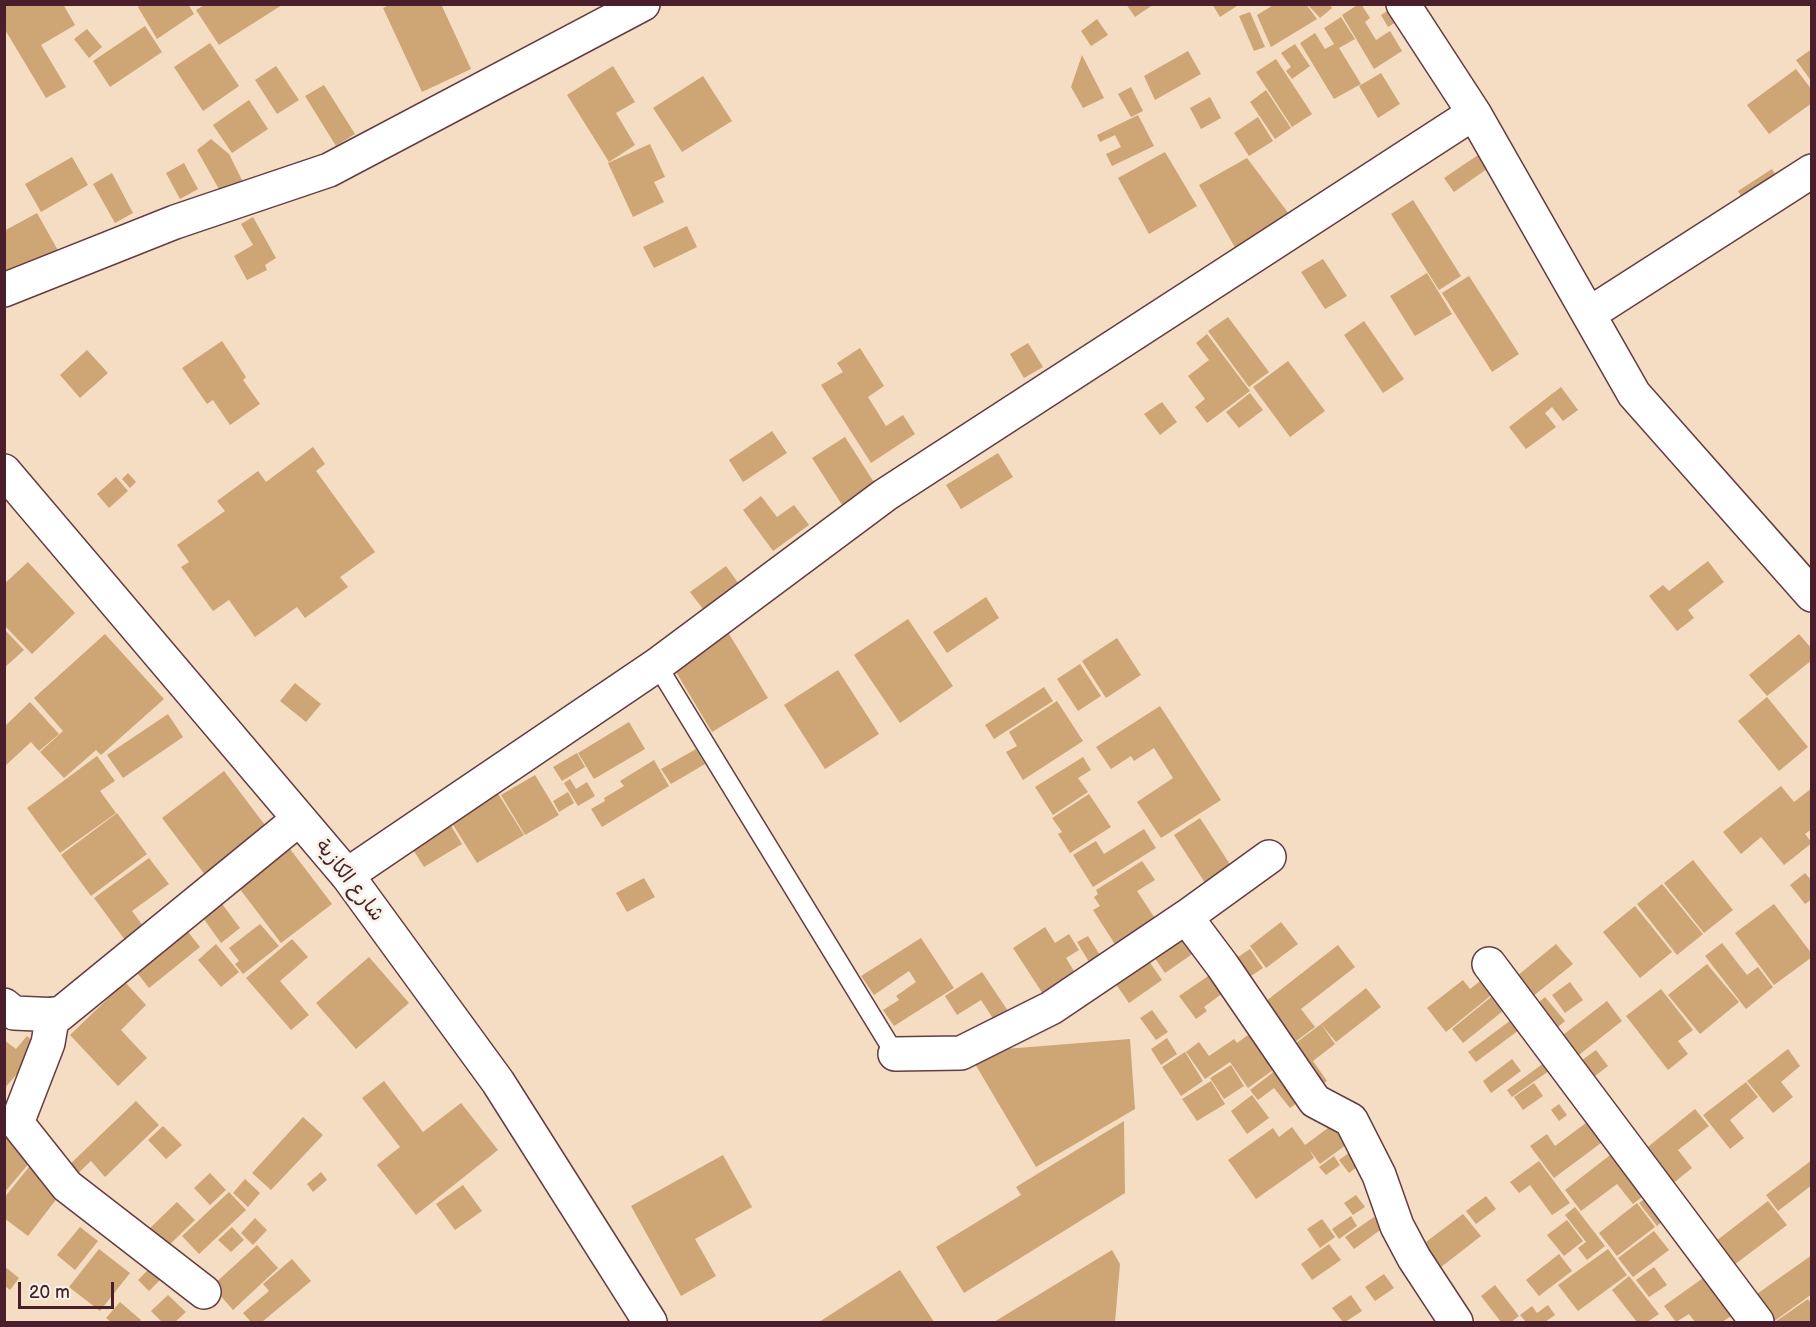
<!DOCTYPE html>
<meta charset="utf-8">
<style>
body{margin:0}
#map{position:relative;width:1816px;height:1327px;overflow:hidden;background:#f4ddc2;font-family:"Balsamiq Sans",sans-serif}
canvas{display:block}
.frame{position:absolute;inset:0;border:6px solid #4a1f2b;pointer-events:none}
.scale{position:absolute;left:18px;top:1282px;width:96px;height:27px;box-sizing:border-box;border:3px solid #4a1f2b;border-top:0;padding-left:8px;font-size:18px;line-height:21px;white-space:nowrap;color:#4a1f2b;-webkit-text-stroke:4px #f7f3e8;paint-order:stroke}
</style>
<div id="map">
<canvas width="1816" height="1327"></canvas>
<div class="frame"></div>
<div class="scale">20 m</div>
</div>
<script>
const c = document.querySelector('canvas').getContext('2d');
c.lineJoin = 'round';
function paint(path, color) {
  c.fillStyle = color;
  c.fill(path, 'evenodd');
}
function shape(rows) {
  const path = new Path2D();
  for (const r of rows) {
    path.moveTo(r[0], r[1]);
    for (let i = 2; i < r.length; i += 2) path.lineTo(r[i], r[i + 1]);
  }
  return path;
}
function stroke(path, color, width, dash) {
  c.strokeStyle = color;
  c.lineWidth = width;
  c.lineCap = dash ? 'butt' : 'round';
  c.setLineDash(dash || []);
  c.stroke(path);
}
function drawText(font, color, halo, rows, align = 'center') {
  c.font = font + ' "Balsamiq Sans","Playpen Sans Arabic",sans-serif';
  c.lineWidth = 6;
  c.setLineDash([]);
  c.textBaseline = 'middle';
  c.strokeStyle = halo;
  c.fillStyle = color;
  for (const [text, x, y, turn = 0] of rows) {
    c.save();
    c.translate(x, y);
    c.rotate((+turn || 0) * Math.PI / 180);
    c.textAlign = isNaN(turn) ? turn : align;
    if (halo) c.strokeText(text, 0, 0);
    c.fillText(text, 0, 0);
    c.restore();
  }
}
paint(shape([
 [4,4,63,4,75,25,41,45,66,87,46,98,4,28],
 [141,4,188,4,194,14,157,39,138,7],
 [391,4,441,4,471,69,422,92,383,8],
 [1126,4,1154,4,1135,17],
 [1212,4,1240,4,1220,17],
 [1275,4,1306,4,1317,19,1271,47,1257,15],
 [1359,4,1361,4,1370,18,1365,22,1376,40,1390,31,1402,51,1374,69,1342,15],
 [204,5,282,5,219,45,196,10],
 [1308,5,1330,5,1332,8,1320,18],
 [1397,5,1404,17,1388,27,1381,15],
 [1250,12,1265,47,1254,51,1239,16],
 [1341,17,1355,39,1339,48,1361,84,1334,99,1300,43,1315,33,1325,49,1334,44,1324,28],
 [1097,19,1108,35,1091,46,1081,31],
 [145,26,162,52,110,87,93,61],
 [87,29,102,47,89,58,74,39],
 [210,43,239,86,203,111,174,67],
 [1295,44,1310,66,1292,79,1286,71,1291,67,1281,53],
 [1812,49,1812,82,1796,60],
 [1188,51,1201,74,1155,100,1144,76],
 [1082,55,1104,98,1083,108,1071,87],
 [1276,59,1312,114,1292,127,1256,72],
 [276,66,299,100,277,114,255,80],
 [613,66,635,102,616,113,635,145,609,162,567,95],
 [1796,69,1812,90,1812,103,1769,134,1747,105],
 [1381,73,1400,104,1378,118,1359,86],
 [703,76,732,121,682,152,653,108],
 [324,85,355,134,336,146,305,96],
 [1131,87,1143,111,1131,117,1118,94],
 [1266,90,1291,128,1275,139,1250,102],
 [1210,97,1221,118,1201,129,1190,108],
 [249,100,268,129,232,153,213,125],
 [1138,115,1154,146,1112,166,1106,154,1121,147,1115,135,1100,142,1097,135],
 [1258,117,1273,141,1249,156,1234,133],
 [211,139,229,154,245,186,220,191,197,150],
 [650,144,665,177,654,182,664,202,633,217,608,163],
 [1484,151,1494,164,1454,192,1444,178],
 [1165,152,1197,206,1149,234,1118,178],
 [72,157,88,185,41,212,25,184],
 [1247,158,1295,222,1240,256,1199,185],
 [184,163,198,189,180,199,166,173],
 [1772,169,1777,177,1743,199,1738,191],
 [112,173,133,213,115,223,93,184],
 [1413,200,1461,276,1439,290,1391,214],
 [37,213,60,254,4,286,4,231],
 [253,217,276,258,265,265,267,270,247,280,234,256,253,245,241,224],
 [687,226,697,247,654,268,643,247],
 [1323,259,1347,296,1325,309,1301,272],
 [1427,273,1452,314,1415,336,1390,296],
 [1469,276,1519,354,1492,372,1442,293],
 [1228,317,1269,372,1249,387,1208,331],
 [1364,321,1404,379,1383,393,1344,335],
 [1207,334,1250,391,1207,423,1195,407,1205,399,1188,376,1209,360,1196,343],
 [222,341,246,377,243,380,260,404,230,425,213,400,207,404,182,368],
 [1028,343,1043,367,1024,378,1010,354],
 [860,348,884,386,868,397,886,426,903,415,915,434,871,463,821,385,843,372,837,363],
 [87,350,108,373,80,398,60,375],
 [1288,361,1325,411,1290,437,1253,387],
 [1561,387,1578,410,1563,421,1552,407,1545,413,1556,427,1526,449,1509,427],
 [1250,393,1263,410,1239,428,1226,412],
 [1162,402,1177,422,1160,435,1144,414],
 [772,431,787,453,743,482,729,460],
 [845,437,877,487,844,508,812,458],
 [313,447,325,464,316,471,375,552,340,577,348,587,305,618,297,607,255,637,229,600,213,611,181,567,189,562,177,545,225,511,217,501,258,471,266,482],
 [998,453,1013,477,961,509,946,485],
 [128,473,136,482,130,488,122,479],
 [116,477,128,491,109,508,97,494],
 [761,496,777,517,794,505,809,525,773,551,743,510],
 [1708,561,1724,582,1688,610,1694,618,1677,631,1649,596,1663,585,1669,591],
 [28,562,75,613,32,654,4,625,4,584],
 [726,566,741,587,706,613,690,592],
 [986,597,999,618,947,653,933,632],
 [908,619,953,686,900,723,854,655],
 [4,629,24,650,4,668],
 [726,629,768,698,712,732,673,667],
 [105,634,164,699,101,755,96,750,64,778,40,752,63,731,34,698],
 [1799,634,1812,649,1812,660,1767,696,1749,675],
 [1117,638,1141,675,1106,698,1082,661],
 [1080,664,1101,696,1078,711,1057,679],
 [838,670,879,734,825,769,784,705],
 [295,683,321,704,306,722,280,701],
 [1044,687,1053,701,994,739,985,725],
 [1767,697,1808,747,1779,771,1738,721],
 [1057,701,1083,741,1023,780,1006,752,1017,746,1009,732],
 [30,702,59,734,39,751,31,742,5,766,5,726],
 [1160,706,1221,800,1161,838,1137,802,1173,778,1154,748,1134,761,1131,756,1111,769,1096,747],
 [168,714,183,737,123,778,107,755],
 [629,722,645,749,594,779,578,753],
 [696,749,705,764,671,784,661,769],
 [577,753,585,767,562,781,553,767],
 [97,756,115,781,100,791,116,813,60,853,27,808],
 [1083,757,1091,770,1078,778,1088,792,1053,815,1035,787],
 [654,760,669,786,602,827,591,809,605,801,604,798,624,786,620,781],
 [224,771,274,837,212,884,162,818],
 [535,775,559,815,525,835,501,795],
 [570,779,576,789,587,782,595,796,578,806,564,783],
 [1781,786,1794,802,1812,788,1812,829,1805,834,1812,843,1784,865,1761,837,1741,854,1723,832],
 [497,792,524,835,477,863,450,820],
 [568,792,574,803,559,812,553,801],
 [1089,794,1111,827,1070,853,1058,834,1062,832,1052,818],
 [117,813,147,854,91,896,61,855],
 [1200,818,1233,869,1207,886,1174,835],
 [450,824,462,844,424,867,412,848],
 [1144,829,1156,848,1093,887,1073,855,1096,841,1104,854],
 [287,845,332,904,281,943,236,884],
 [149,858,169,884,132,911,143,926,125,940,94,898],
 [1693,860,1733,910,1704,933,1664,883],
 [1142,861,1155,880,1137,891,1158,923,1118,949,1093,910,1100,906,1094,897,1098,894,1096,890],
 [1805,873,1812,881,1812,899,1805,904,1790,885],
 [644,878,655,897,627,912,616,893],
 [1662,884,1703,934,1677,955,1637,904],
 [220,901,240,928,221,943,201,915],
 [1774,904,1812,954,1812,957,1774,985,1735,933],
 [1635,906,1672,952,1640,978,1603,932],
 [1281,922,1298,944,1266,968,1250,946],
 [260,924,279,946,243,974,235,964,239,961,229,948],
 [1186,926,1201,948,1165,973,1150,951],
 [1045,927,1055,943,1069,934,1079,950,1066,958,1077,976,1045,997,1013,948],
 [185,928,200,947,149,988,134,969],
 [1088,936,1103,960,1092,967,1077,942],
 [921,938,954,988,894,1026,883,1010,899,1000,896,996,916,982,909,971,874,995,861,976],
 [292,939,308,957,280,981,309,1015,291,1030,246,978],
 [1722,943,1747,975,1758,967,1773,987,1746,1009,1705,956],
 [216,944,239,972,221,987,198,960],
 [1556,944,1573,964,1527,1001,1511,981],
 [1338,945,1355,967,1301,1009,1315,1027,1287,1048,1261,1005],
 [1250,949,1263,968,1245,980,1232,961],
 [369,957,409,1003,356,1049,316,1003],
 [1146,957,1162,980,1129,1003,1113,980],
 [1707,964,1739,1002,1700,1034,1668,995],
 [982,972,1012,1017,998,1026,981,1000,957,1015,945,996],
 [1214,972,1227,990,1204,1007,1207,1011,1196,1019,1179,996],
 [1484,978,1495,992,1446,1032,1427,1008,1463,980,1470,989],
 [125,982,146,1005,121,1030,147,1058,118,1086,70,1035],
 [1570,982,1583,1000,1565,1013,1552,995],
 [1366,988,1381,1007,1336,1042,1321,1024],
 [1661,989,1693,1030,1678,1041,1688,1054,1668,1070,1626,1016],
 [1496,993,1508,1007,1463,1043,1452,1029],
 [1545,997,1565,1021,1551,1033,1531,1009],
 [1607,1001,1622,1021,1575,1058,1559,1038],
 [1152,1010,1168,1032,1156,1040,1140,1018],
 [1515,1017,1523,1027,1476,1062,1468,1052],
 [1321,1024,1335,1044,1313,1061,1327,1081,1315,1089,1288,1049],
 [1255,1030,1280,1065,1248,1088,1230,1062,1205,1079,1186,1052,1199,1042,1209,1056,1234,1039,1237,1043],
 [27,1036,40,1047,4,1089,4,1040,16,1049],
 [1167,1038,1177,1054,1161,1065,1151,1049],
 [1130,1039,1135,1109,1036,1167,968,1052],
 [1788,1049,1800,1066,1781,1082,1793,1097,1773,1113,1747,1081],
 [1596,1050,1608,1066,1591,1079,1578,1063],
 [1185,1052,1203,1081,1181,1096,1162,1067],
 [1512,1059,1521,1071,1491,1093,1483,1081],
 [1548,1060,1553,1068,1512,1097,1507,1090],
 [1231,1065,1244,1086,1224,1099,1210,1078],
 [1280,1067,1304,1098,1290,1108,1274,1088,1258,1100,1250,1090],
 [384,1081,423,1132,461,1103,498,1150,416,1215,377,1165,400,1147,362,1098],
 [1211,1081,1225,1104,1197,1121,1182,1099],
 [1746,1082,1758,1097,1730,1120,1744,1138,1730,1149,1703,1115],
 [1534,1083,1543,1096,1523,1110,1514,1097],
 [1252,1095,1269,1118,1247,1134,1231,1111],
 [136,1101,159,1125,105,1177,91,1161,73,1178,65,1169],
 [1559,1104,1567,1115,1559,1121,1551,1110],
 [1695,1109,1709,1126,1678,1150,1692,1168,1671,1185,1644,1150],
 [303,1117,323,1135,271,1190,252,1173],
 [1594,1117,1609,1137,1554,1178,1530,1146,1547,1134,1555,1146],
 [1124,1121,1125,1193,964,1293,936,1247,1021,1195,1016,1187],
 [1332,1125,1346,1145,1320,1164,1309,1149,1314,1158,1256,1199,1228,1160,1273,1128,1279,1137,1292,1127,1305,1145],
 [163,1126,182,1145,166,1159,148,1140],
 [4,1136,31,1161,4,1193],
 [1618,1149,1651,1190,1633,1204,1617,1184,1581,1211,1565,1190],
 [1353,1150,1362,1163,1349,1173,1339,1160],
 [723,1155,752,1207,695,1239,716,1276,681,1296,631,1206],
 [1334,1156,1340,1165,1326,1175,1319,1167],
 [1812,1160,1812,1185,1778,1211,1766,1195],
 [1539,1161,1570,1203,1552,1215,1530,1185,1519,1193,1510,1182],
 [33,1162,65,1188,28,1236,4,1218,4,1198],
 [321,1172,327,1180,313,1192,307,1184],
 [210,1173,226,1190,210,1205,194,1188],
 [245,1179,260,1193,248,1207,233,1193],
 [463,1185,482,1211,455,1230,436,1204],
 [229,1192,246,1210,199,1254,182,1236],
 [1651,1194,1668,1216,1657,1226,1639,1203],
 [1356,1195,1365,1207,1353,1215,1344,1203],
 [1486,1196,1496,1209,1476,1224,1466,1211],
 [1768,1201,1787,1225,1734,1265,1716,1241],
 [177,1202,195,1220,163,1251,145,1233],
 [1637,1203,1655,1227,1617,1256,1599,1233],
 [1575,1207,1605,1246,1587,1260,1578,1248,1586,1242,1565,1215],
 [1463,1214,1481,1236,1436,1271,1418,1248],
 [1351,1216,1357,1226,1339,1239,1332,1229],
 [1374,1217,1383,1228,1354,1249,1345,1237],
 [255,1218,267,1230,253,1245,241,1233],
 [1322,1219,1335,1237,1320,1248,1307,1229],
 [1567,1220,1583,1241,1564,1256,1547,1235],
 [80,1227,98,1241,75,1270,57,1255],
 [232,1227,244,1240,231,1252,218,1240],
 [1654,1231,1669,1250,1633,1277,1618,1258],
 [1329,1244,1341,1260,1312,1280,1301,1264],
 [257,1245,278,1268,233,1310,212,1286],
 [99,1249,130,1273,100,1311,69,1287],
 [1608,1249,1627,1275,1578,1311,1558,1285],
 [1112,1250,1120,1264,1115,1322,994,1322],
 [1559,1254,1572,1271,1539,1296,1526,1280],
 [1812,1255,1812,1294,1773,1322,1754,1296],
 [292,1259,311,1281,262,1322,251,1322,243,1313,269,1291,263,1284],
 [156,1262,167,1273,149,1291,138,1280],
 [4,1266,19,1278,10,1290,4,1285],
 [1654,1267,1667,1285,1649,1297,1636,1280],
 [900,1270,934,1322,819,1322],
 [1710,1273,1737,1312,1722,1322,1695,1322,1689,1314,1676,1322,1664,1306],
 [1384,1274,1394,1288,1375,1301,1365,1287],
 [1629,1276,1659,1314,1647,1322,1637,1322,1612,1290],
 [1495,1285,1519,1316,1511,1322,1501,1322,1481,1296],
 [168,1295,186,1312,175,1322,162,1322,151,1311],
 [1351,1295,1362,1311,1345,1322,1343,1322,1332,1308],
 [1808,1299,1812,1305,1812,1322,1775,1322],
 [120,1302,141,1320,139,1322,111,1322,106,1318],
 [1548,1305,1555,1315,1545,1322,1526,1322,1520,1315,1532,1306,1537,1313]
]), '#cea575');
const service = shape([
 [657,665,895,1054]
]);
const minor = shape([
 [1403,4,1474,113,1634,394,1812,595],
 [4,290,175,222,329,170,643,4],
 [1589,314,1812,171],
 [347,875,657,665,885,495,1474,113],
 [1186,917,1222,965,1315,1101,1351,1120,1379,1175,1397,1226,1414,1258,1456,1322],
 [1489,964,1757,1322],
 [4,1005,14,1013,59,1015,299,819],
 [53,1014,48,1043,17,1123,67,1186,204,1292],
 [895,1054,961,1053,1051,1008,1186,917,1269,857]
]);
const tertiary = shape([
 [4,471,347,875,498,1082,650,1322]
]);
stroke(service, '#643c42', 21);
stroke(minor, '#643c42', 36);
stroke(tertiary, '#643c42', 36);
stroke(service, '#fff', 18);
stroke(minor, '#fff', 33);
stroke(tertiary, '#fff', 33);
drawText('20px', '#4a1f2b', '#f7f3e8', [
 ["شارع الكازية",349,881,52]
]);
</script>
